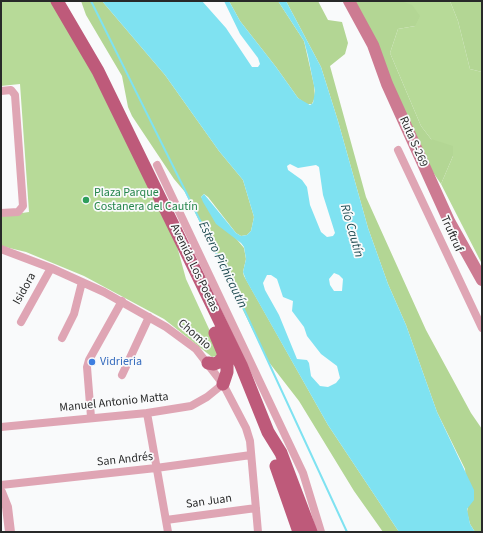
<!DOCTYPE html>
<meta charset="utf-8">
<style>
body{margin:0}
#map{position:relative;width:483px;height:533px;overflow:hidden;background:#f9fafb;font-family:"Source Sans 3",sans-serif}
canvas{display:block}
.frame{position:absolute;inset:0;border:2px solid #282929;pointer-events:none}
</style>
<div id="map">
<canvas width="483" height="533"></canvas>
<div class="frame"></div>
</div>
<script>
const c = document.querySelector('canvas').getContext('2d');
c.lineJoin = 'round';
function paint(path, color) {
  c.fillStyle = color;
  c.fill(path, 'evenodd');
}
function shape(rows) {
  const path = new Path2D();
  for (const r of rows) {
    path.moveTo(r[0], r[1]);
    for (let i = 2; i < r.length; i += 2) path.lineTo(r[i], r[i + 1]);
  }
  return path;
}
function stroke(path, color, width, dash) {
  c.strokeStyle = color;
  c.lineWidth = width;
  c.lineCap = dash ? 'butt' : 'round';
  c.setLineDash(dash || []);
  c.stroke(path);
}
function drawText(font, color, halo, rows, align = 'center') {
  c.font = font + ' "Source Sans 3",sans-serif';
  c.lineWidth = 3.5;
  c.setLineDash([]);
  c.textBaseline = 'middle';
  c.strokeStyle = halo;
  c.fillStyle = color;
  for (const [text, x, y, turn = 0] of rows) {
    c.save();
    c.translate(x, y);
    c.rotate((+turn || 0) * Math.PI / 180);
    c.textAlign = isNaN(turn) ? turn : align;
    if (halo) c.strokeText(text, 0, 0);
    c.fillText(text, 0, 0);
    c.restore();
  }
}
paint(shape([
 [1,1,53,1,66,20,175,239,186,279,215,342,218,352,216,356,212,357,164,319,84,276,26,252,1,246,1,216,29,212,20,84,1,86],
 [401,1,450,1,458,21,470,69,482,72,482,264,441,184,453,156,431,139,421,126,390,53,398,29,415,26]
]), '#b7da98');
paint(shape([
 [81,1,102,1,165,75,219,151,243,180,254,217,251,231,247,235,241,236,236,233,208,197,204,194,201,197,244,248,246,259,243,272,244,276,328,425,399,532,383,532,354,491,299,401,268,361,185,192,174,179,132,116,128,107,122,76,86,15],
 [229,1,278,1,304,41,314,85,315,97,312,104,306,104,298,98,276,67,240,21],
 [286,1,318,1,328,20,342,22,348,43,345,54,330,66,366,197,426,330,471,413,482,429,482,532,475,532,470,524,467,512,468,506,465,469,437,412,406,325,388,284,368,228,338,121,321,67],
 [355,1,401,1,412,5,420,16,415,26,398,29,390,53,421,126,431,139,453,146,453,156,441,184,426,162],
 [450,1,482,1,482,72,470,69,458,21]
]), '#b3d694');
paint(shape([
 [102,1,202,1,226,28,252,67,258,67,260,64,258,58,240,34,224,1,229,1,240,21,276,67,298,98,310,105,313,103,315,91,308,56,304,41,278,1,286,1,321,67,338,121,368,228,388,284,406,325,437,412,474,490,474,500,467,509,470,524,475,532,399,532,328,425,246,280,243,272,246,259,244,247,241,243,216,224,203,202,201,197,204,194,236,233,241,236,247,235,251,231,254,217,243,180,219,151,165,75],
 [290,164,298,168,316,165,319,167,323,195,335,233,333,236,327,237,321,232,310,205,307,187,302,180,288,170,287,166],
 [334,273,339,275,343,279,342,291,334,291,330,285,329,279],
 [267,275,271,275,277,279,283,297,293,301,292,311,304,327,307,336,321,354,337,366,340,378,336,383,328,387,320,386,311,376,309,363,307,360,297,359,279,315,265,290,263,283]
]), '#7fe2f1');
stroke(shape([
 [91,1,242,305,347,532]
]), '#7fe2f1', 2);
stroke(shape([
 [1,91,11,90,15,95,23,206,18,212,1,213],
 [398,150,482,328],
 [157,165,303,473,321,532],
 [1,249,51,268,104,292,166,327,196,349,223,384,246,428,250,441,258,532],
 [21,322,51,268],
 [62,338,74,314,82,282],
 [122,375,149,317],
 [147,413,168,532],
 [91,417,87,367,89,360,122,301],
 [1,427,147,413,191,406,207,397,223,384],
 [1,485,156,468,251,455],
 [166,520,256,508]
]), '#dfa5b4', 8);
stroke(shape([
 [1,492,7,507,10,532]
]), '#dfa5b4', 10);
stroke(shape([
 [349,1,373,45,387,84,449,221,482,280]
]), '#cd7b92', 12);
stroke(shape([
 [57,1,98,71,180,239,241,365,268,432,281,453,311,532],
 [215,333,227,362,227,372,223,384],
 [208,363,214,364,219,362,223,357,223,350],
 [276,466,299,532]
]), '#be5a7a', 13);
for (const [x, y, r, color] of [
 [86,200,4,"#2e9e5b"],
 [92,362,4,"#3f7fe0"]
]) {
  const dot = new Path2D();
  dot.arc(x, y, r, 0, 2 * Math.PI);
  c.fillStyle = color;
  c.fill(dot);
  stroke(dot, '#f9fafb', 1.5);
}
drawText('12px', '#282929', '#f9fafb', [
 ["Ruta S-269",413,142,66],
 ["Truftruf",451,234,66],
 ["Avenida Los Poetas",194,268,64],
 ["Isidora",25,289,-61],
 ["Chomio",194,335,41],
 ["Manuel Antonio Matta",114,403,-6],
 ["San Andrés",125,460,-6],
 ["San Juan",209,502,-8]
]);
drawText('12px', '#27864d', '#f9fafb', [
 ["Plaza Parque",94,193],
 ["Costanera del Cautín",94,207]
], 'left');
drawText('12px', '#366cbe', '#f9fafb', [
 ["Vidrieria",100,362]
], 'left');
drawText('italic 13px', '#1e4b51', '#f9fafb', [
 ["Río Cautín",351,231,74],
 ["Estero Pichicautín",222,265,64]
]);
</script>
